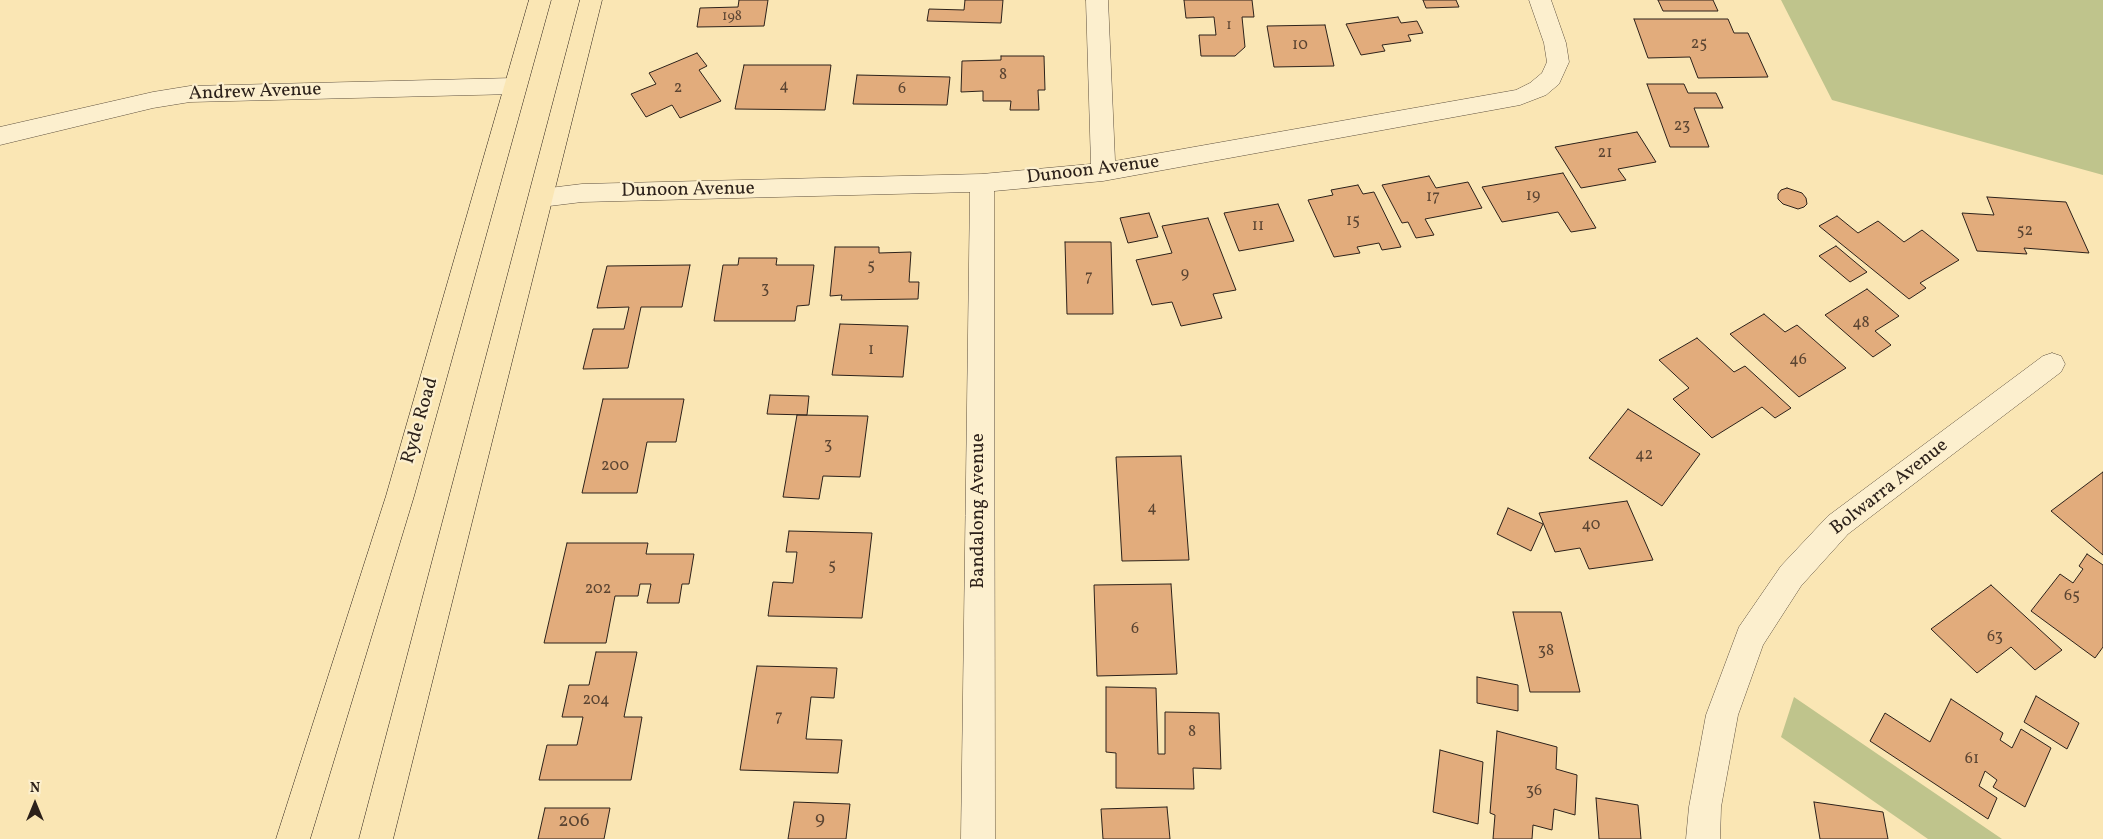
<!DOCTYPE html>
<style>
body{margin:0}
#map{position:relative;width:2103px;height:839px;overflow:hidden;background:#fae6b4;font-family:Vollkorn,serif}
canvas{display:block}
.north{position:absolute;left:10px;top:779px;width:50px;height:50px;-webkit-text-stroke:4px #fcefce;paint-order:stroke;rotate:0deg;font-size:14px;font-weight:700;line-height:20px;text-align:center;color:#2c211a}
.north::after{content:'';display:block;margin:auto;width:18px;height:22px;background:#2c211a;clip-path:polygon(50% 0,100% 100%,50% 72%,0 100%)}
</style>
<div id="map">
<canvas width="2103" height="839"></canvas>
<div class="north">N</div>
</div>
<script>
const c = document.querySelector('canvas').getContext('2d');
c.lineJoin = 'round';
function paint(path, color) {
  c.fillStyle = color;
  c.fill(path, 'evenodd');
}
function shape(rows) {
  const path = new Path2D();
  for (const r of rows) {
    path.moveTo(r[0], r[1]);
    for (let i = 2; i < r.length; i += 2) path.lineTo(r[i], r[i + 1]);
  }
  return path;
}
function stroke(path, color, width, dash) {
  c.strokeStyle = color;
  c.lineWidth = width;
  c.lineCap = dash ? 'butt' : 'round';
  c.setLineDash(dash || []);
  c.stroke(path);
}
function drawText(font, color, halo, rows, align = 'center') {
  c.font = font + ' Vollkorn,serif';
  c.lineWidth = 4.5;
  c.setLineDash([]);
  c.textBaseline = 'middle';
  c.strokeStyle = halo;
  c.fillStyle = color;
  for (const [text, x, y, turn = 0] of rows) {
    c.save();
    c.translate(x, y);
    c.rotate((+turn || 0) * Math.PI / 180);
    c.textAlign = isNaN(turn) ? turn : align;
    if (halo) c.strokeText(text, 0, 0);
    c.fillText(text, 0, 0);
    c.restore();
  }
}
paint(shape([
 [1781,0,2103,0,2103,175,1832,100],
 [1794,697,2002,839,1928,839,1781,737]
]), '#bfc48c');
const building = shape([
 [739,0,768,0,764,26,697,27,700,8,738,7,739,0],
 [965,0,1003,0,1001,23,927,21,929,9,964,10,965,0],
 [1184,0,1252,0,1254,17,1242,17,1245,47,1235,56,1201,56,1199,35,1216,35,1214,17,1186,18,1184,0],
 [1423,0,1456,0,1459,7,1426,8,1423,0],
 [1658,0,1713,0,1718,11,1663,11,1658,0],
 [1398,17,1401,23,1417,21,1423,33,1408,35,1411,41,1382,45,1385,51,1361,55,1346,24,1398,17],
 [1634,19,1728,19,1734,33,1748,33,1768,77,1698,78,1690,57,1648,58,1634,19],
 [1325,25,1334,66,1274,67,1267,26,1325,25],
 [697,53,707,66,699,70,721,101,680,118,672,105,646,117,631,94,656,84,649,73,697,53],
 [1001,56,1044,56,1045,90,1038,90,1039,110,1010,110,1011,101,983,101,983,91,961,92,962,61,1001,60,1001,56],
 [744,65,831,65,825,110,735,109,744,65],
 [857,75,950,77,947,105,853,104,857,75],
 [1647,84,1684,84,1688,93,1716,93,1723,108,1694,108,1709,147,1670,147,1647,84],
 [1637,132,1656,162,1618,169,1626,180,1581,188,1555,147,1637,132],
 [1563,173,1596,228,1571,232,1558,212,1502,222,1482,187,1563,173],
 [1429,176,1436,188,1468,182,1482,208,1425,219,1434,235,1416,238,1408,222,1402,223,1382,185,1429,176],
 [1358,185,1363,194,1374,192,1401,247,1382,250,1379,243,1357,247,1360,253,1334,257,1308,200,1333,195,1331,190,1358,185],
 [1787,188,1802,193,1806,198,1807,204,1804,207,1798,209,1783,204,1778,199,1778,194,1781,190,1787,188],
 [1987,197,2066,202,2089,253,2024,248,2027,254,1977,251,1962,213,1994,215,1987,197],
 [1278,204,1294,241,1239,251,1224,213,1278,204],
 [1149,213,1158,237,1128,243,1120,218,1149,213],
 [1837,216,1858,233,1878,221,1904,242,1922,230,1959,260,1920,283,1926,288,1909,299,1819,226,1837,216],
 [1208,218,1236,290,1213,294,1222,318,1181,326,1172,302,1152,305,1136,260,1172,253,1162,226,1208,218],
 [1065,242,1111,242,1113,314,1067,314,1065,242],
 [1836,246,1867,272,1850,282,1819,256,1836,246],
 [835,247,879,247,879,253,911,252,909,282,919,282,918,299,841,300,842,295,830,296,835,247],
 [739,258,777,258,776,265,814,265,809,305,797,306,795,321,714,321,723,265,738,265,739,258],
 [690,265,682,307,641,307,628,368,583,369,593,329,624,329,629,307,597,308,607,266,690,265],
 [1867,289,1899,316,1875,331,1891,345,1873,357,1825,315,1867,289],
 [1764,314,1785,332,1797,325,1846,368,1799,397,1730,334,1764,314],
 [840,324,908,326,903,377,832,375,840,324],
 [1697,338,1734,372,1745,366,1791,408,1775,418,1762,407,1712,438,1673,399,1689,388,1659,360,1697,338],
 [770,395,809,396,807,415,767,414,770,395],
 [603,399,684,399,676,442,647,442,637,493,582,493,603,399],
 [1628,409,1700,454,1662,506,1589,458,1628,409],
 [797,415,868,416,860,477,823,476,819,499,783,497,797,415],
 [1181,456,1189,560,1122,561,1116,457,1181,456],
 [2103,472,2103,555,2051,511,2103,472],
 [1627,501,1653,560,1589,569,1580,548,1555,552,1539,513,1627,501],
 [1508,508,1543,524,1531,551,1497,534,1508,508],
 [789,531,872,533,862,618,768,616,773,582,793,583,797,552,786,552,789,531],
 [567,543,648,543,646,554,694,554,689,584,682,584,679,603,647,603,651,584,640,584,638,596,615,596,606,643,544,643,567,543],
 [2087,554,2103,565,2103,647,2095,658,2031,611,2060,574,2073,583,2083,569,2079,566,2087,554],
 [1171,584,1177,674,1097,676,1094,585,1171,584],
 [1991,585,2062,650,2035,670,2011,647,1977,673,1931,629,1991,585],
 [1513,612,1561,612,1580,692,1530,692,1513,612],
 [596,652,637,652,624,717,642,717,631,780,539,780,547,745,577,745,583,717,562,717,569,685,589,685,596,652],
 [757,666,837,668,834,698,811,697,806,739,842,740,838,773,740,770,757,666],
 [1477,677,1518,685,1518,711,1477,703,1477,677],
 [1106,687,1156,688,1158,754,1165,754,1165,712,1219,713,1221,769,1193,768,1194,789,1116,788,1116,753,1106,752,1106,687],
 [2036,696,2079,723,2067,749,2024,722,2036,696],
 [1951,699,2003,733,2000,740,2012,748,2021,729,2051,748,2025,807,1993,787,1997,780,1985,771,1979,786,1997,798,1988,819,1870,741,1885,713,1930,742,1951,699],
 [1497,731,1557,747,1556,769,1577,775,1575,815,1554,809,1552,830,1533,825,1532,839,1493,839,1495,815,1490,813,1497,731],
 [1440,750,1483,762,1478,824,1433,812,1440,750],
 [1596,798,1638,805,1641,839,1599,839,1596,798],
 [794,802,850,804,846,839,788,839,794,802],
 [1814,802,1883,812,1888,839,1820,839,1814,802],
 [1167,807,1170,839,1103,839,1101,809,1167,807],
 [545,808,610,808,604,839,538,839,545,808]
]);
paint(building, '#e2ac7c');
stroke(building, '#2c211a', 1);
const minor = shape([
 [1086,0,1108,0,1115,161,1516,90,1530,83,1542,73,1547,62,1544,43,1529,0,1551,0,1566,43,1569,62,1559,84,1546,95,1520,105,1103,181,994,191,995,839,961,839,970,192,582,202,541,207,532,205,529,198,532,191,541,189,582,184,982,174,1091,164,1086,0],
 [514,78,522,80,525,86,522,92,514,94,190,102,153,108,0,145,0,127,153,92,190,86,514,78],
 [2052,353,2061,356,2065,364,2061,372,1848,534,1801,586,1763,645,1738,715,1721,807,1720,839,1686,839,1689,807,1706,715,1739,627,1781,566,1828,516,2043,356,2052,353]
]);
const highway = shape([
 [529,0,551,0,414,496,310,839,276,839,386,496,529,0],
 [580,0,602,0,393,839,359,839,580,0]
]);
stroke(minor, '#605240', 1);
stroke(highway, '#2c211a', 1);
paint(minor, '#fcefce');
paint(highway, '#fae6b4');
drawText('14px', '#5a4432', null, [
 ["198",732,17],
 ["1",1229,26]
]);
drawText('16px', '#5a4432', null, [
 ["25",1699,45],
 ["10",1300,46],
 ["8",1003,76],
 ["4",784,87],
 ["2",678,89],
 ["6",902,90],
 ["23",1682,127],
 ["21",1605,154],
 ["19",1533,197],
 ["17",1433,198],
 ["15",1353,222],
 ["11",1258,227],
 ["52",2025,232],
 ["5",871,267],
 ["9",1185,275],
 ["7",1089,278],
 ["3",765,290],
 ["48",1861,324],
 ["1",871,351],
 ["46",1798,361],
 ["3",828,446],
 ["42",1644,456],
 ["200",615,467],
 ["4",1152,509],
 ["40",1591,526],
 ["5",832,567],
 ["202",598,590],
 ["65",2072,597],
 ["6",1135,630],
 ["63",1995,638],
 ["38",1546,652],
 ["204",596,701],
 ["7",779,718],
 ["8",1192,733],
 ["61",1972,760],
 ["36",1534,792]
]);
drawText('19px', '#2c211a', '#fcefce', [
 ["Andrew Avenue",255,93,-2],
 ["Dunoon Avenue",1093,171,-7],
 ["Dunoon Avenue",688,191,-1],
 ["Ryde Road",421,421,-74],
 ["Bolwarra Avenue",1890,488,-38],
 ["Bandalong Avenue",980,511,-90]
]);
drawText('19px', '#5a4432', null, [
 ["9",820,821],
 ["206",574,823]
]);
</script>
